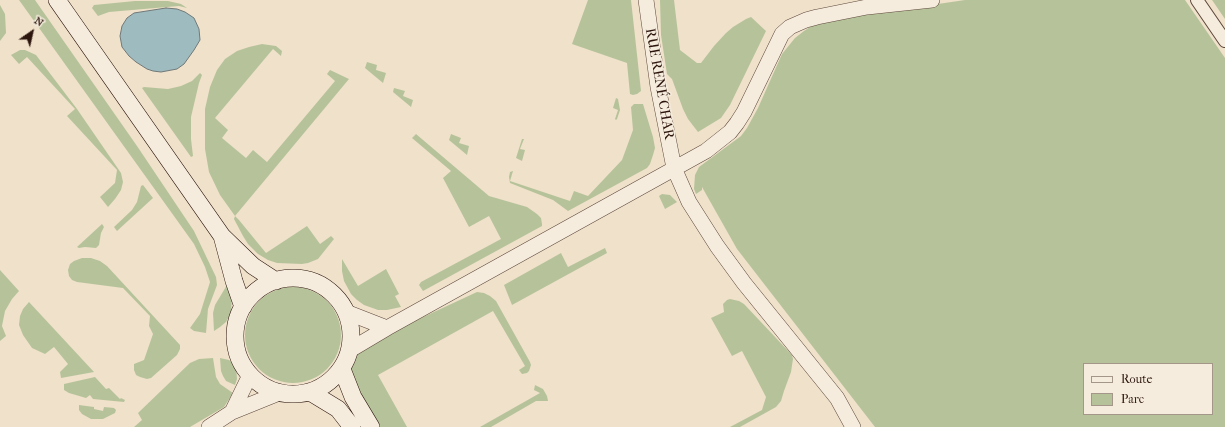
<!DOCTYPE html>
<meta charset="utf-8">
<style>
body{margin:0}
#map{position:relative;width:1225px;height:427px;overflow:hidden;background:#f0e1ca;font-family:"IM FELL French Canon",serif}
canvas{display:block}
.legend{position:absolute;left:1083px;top:363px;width:130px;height:52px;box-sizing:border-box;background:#f5ecdd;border:1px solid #a5968a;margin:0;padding:5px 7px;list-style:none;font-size:12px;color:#2c150d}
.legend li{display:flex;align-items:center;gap:8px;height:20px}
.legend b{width:20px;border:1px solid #a5968a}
.north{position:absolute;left:12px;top:12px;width:40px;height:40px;-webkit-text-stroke:3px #f5ecdd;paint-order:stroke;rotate:34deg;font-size:11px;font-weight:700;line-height:16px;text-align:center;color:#2c150d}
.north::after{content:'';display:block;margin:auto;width:14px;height:18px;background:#2c150d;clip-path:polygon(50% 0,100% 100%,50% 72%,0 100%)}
</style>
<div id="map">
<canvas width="1225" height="427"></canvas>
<ul class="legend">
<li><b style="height:5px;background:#f5ecdd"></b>Route</li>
<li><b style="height:11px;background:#b6c39a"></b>Parc</li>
</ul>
<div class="north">N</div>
</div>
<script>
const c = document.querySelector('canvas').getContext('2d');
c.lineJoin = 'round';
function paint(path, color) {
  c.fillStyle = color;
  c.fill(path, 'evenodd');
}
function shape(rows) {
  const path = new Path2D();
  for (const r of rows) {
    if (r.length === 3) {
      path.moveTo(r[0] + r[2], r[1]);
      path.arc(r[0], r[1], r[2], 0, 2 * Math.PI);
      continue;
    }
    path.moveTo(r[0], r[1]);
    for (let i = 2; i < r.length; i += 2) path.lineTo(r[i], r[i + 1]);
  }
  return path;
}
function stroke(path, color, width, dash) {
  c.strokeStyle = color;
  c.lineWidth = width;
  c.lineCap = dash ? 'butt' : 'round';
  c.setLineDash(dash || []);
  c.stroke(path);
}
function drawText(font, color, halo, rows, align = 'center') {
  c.font = font + ' "IM FELL French Canon",serif';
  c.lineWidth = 3;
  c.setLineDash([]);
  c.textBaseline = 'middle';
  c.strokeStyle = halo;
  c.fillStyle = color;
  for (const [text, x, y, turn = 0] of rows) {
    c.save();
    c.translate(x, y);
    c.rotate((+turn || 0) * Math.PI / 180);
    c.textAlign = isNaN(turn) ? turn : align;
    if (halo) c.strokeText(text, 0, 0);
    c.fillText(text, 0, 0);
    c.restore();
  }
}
paint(shape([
 [19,0,35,0,137,146,194,231,216,277,217,285,208,309,206,333,194,331,190,328,200,314,210,282,205,267,194,244],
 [588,0,631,0,641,91,637,94,633,95,630,94,627,63,572,44],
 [660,0,674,0,680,50,697,63,701,63,714,46,726,33,733,27,746,19,751,17,766,31,730,105,721,118,698,132,688,119,683,109,672,79,667,74,661,35],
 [965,0,1185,0,1225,58,1225,427,875,427,737,249,702,187,702,190,696,194,694,189,695,175,699,167,741,136,747,128,758,108,782,54,795,38,804,31,813,25,829,20],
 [1084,364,1212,364,1212,414,1084,414],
 [1212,0,1225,0,1225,19],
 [135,1,168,1,181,4,187,8,179,6,109,12,98,16,92,8,94,5],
 [0,5,5,14,6,33,0,41],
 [262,44,276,46,282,51,281,56,273,49,215,118,228,130,222,138,246,158,253,150,267,162,335,81,327,74,330,70,349,79,235,216,239,220,266,253,307,226,320,244,331,236,334,239,318,259,308,263,302,264,277,263,268,260,258,254,248,244,243,236,234,219,235,216,220,195,209,172,205,149,205,109,210,87,217,70,225,59,237,51,249,47],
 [20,50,25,50,36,55,77,109,121,173,123,182,121,190,115,199,108,207,100,197,115,183,117,170,67,116,75,109,27,57,19,64,11,55],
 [367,62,377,65,376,70,386,73,383,83,365,68],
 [200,73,202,75,199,83,191,117,191,139,193,156,191,157,142,88,144,87,168,89,181,86,192,81],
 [394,88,405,91,403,96,413,100,411,107,393,92],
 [616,98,618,99,620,110,617,119,616,120,615,119,618,110,613,108],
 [634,104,643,104,653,137,655,148,653,155,650,164,647,168,568,211,553,200,510,183,509,177,510,172,513,171,510,181,570,201,574,191,588,196,622,160,633,130,631,107],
 [416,134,489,196,527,207,537,214,541,218,542,224,542,226,423,291,419,285,421,282,501,239,489,216,469,227,443,178,451,171,412,138],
 [451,134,461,138,459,143,469,146,467,155,449,140],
 [522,139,524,139,520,149,525,150,522,161,516,158],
 [143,185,153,198,117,231,114,227,132,210,137,202,141,186],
 [662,194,670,195,677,202,665,209,659,196],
 [102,224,104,227,101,233,99,245,96,248,85,247,79,248,77,247],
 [605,248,607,253,512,305,504,285,561,253,568,267],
 [82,258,91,258,100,261,107,266,180,345,180,349,177,355,151,378,147,379,140,377,136,375,134,370,134,364,144,360,153,334,149,326,150,316,123,288,77,282,72,280,69,276,68,270,70,264,74,261],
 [342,259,358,286,386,269,399,294,395,296,401,307,387,310,378,310,364,305,357,300,351,294,344,281,342,271],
 [0,270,19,291,12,299,5,311,2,326,6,336,0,341],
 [227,285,232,297,231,313,226,322,220,327,214,331,213,313,215,305],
 [293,335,48],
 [477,292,484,293,490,296,496,301,530,362,531,365,529,371,527,373,522,374,519,370,525,366,493,311,378,375,407,427,380,427,352,384,350,369,355,354,365,344],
 [730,299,739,301,744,304,792,355,793,359,791,372,784,391,781,401,776,407,740,427,730,427,762,410,766,397,742,351,732,356,711,318,724,312,723,304,727,300],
 [29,302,94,372,61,378,60,372,68,364,54,347,45,354,32,348,23,335,19,325,20,316,23,309],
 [213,358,216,377,220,384,233,393,224,407,190,427,134,427,142,420,138,413,190,363,199,359],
 [220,358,229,360,236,366,237,379,235,385,226,381,223,376,221,371],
 [95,377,106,389,109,388,120,399,121,398,125,400,124,402,93,399,90,395,86,398,69,393,64,390,64,384],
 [535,385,543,389,547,396,548,401,536,401,491,427,480,427,540,393,534,390],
 [79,405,94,407,94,409,103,411,104,407,114,408,116,410,115,413,103,419,91,419,82,414,79,410]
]), '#b6c39a');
const water = shape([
 [166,8,177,9,185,12,194,18,199,29,200,40,194,50,184,64,177,69,161,72,153,71,147,69,136,62,129,56,122,47,120,36,122,26,127,18,134,13,166,8]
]);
paint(water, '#9ebbc0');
stroke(water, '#707978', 1);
const minor = shape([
 [1197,0,1225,41]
]);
const tertiary = shape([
 [646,0,658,87,674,168,689,202,717,246,744,283,837,398,853,427],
 [346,312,387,328],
 [350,350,387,328,706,151,730,132,737,123,744,112,782,34,790,27,806,20,817,17,867,7,932,0],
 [232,412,250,375],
 [209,427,232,412,279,393]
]);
const secondary = shape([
 [57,0,222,236,253,266,276,281],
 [222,236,234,281,243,307],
 [293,336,58],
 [342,369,353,397,371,427],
 [310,392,338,409,352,427]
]);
stroke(minor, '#5d483c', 14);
stroke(tertiary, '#5d483c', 16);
stroke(secondary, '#2c150d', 18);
stroke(minor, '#f5ecdd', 12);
stroke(tertiary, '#f5ecdd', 15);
stroke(secondary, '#f5ecdd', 17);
drawText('14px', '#2c150d', '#f5ecdd', [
 ["RUE RENÉ CHAR",659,84,80]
]);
</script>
